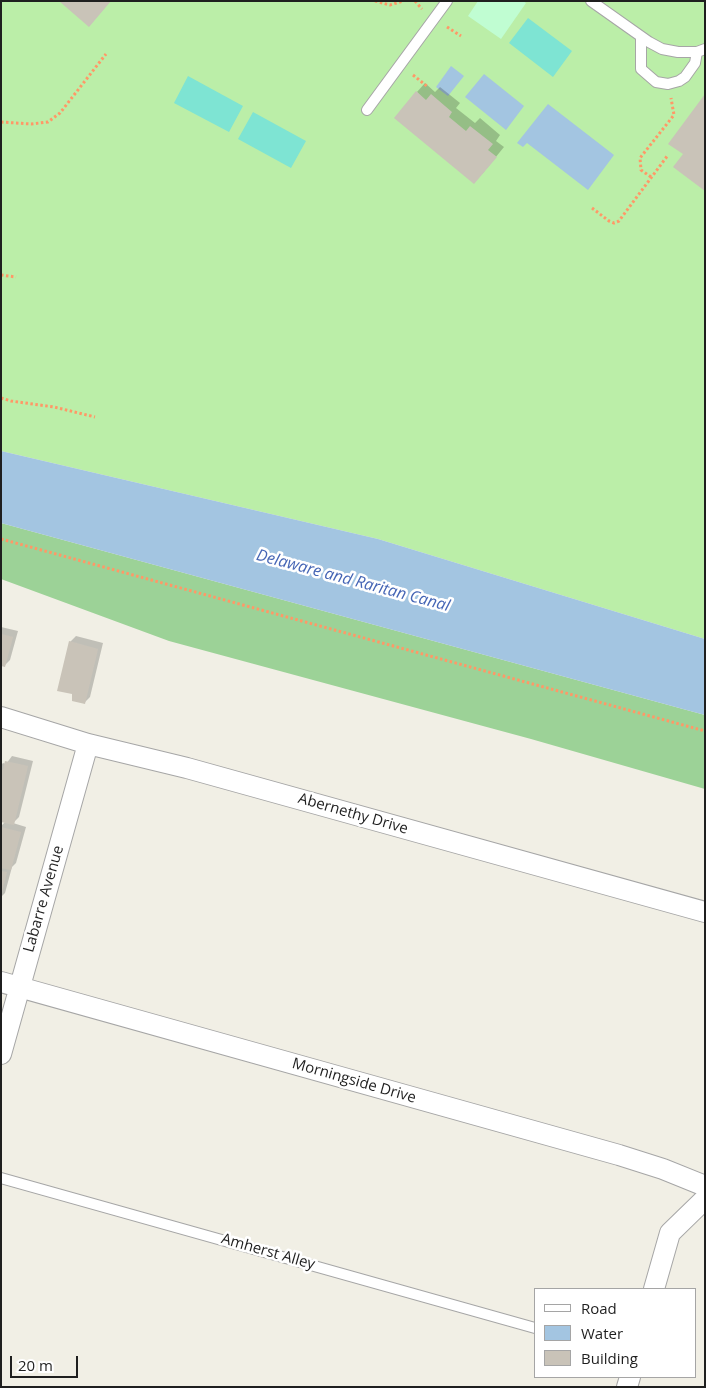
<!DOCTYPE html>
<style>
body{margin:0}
#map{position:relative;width:706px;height:1388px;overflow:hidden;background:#f1efe5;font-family:"Open Sans",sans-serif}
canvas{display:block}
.frame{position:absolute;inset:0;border:2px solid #1f1f1f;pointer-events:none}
.legend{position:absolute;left:534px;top:1288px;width:162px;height:90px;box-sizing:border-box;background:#fff;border:1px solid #a5a5a5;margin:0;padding:6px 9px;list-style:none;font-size:15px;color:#1f1f1f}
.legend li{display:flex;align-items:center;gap:10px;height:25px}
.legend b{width:25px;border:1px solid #a5a5a5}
.scale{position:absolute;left:10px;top:1356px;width:68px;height:22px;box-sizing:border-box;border:2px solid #1f1f1f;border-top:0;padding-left:6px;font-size:15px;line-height:18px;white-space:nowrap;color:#1f1f1f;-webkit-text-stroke:4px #fff;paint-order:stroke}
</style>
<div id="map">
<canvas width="706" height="1388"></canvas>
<div class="frame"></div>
<ul class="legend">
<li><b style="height:6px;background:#fff"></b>Road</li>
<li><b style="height:14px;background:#a3c5e1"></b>Water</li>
<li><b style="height:14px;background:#c9c3b8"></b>Building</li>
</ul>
<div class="scale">20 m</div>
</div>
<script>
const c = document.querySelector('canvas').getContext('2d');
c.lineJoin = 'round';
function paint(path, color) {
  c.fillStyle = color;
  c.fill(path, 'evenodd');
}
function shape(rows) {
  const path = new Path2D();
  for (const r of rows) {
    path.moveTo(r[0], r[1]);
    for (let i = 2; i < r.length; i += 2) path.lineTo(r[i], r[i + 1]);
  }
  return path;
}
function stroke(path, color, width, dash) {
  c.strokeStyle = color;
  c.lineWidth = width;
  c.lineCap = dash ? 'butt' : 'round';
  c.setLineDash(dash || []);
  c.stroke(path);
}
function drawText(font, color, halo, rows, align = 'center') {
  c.font = font + ' "Open Sans",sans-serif';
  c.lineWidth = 5;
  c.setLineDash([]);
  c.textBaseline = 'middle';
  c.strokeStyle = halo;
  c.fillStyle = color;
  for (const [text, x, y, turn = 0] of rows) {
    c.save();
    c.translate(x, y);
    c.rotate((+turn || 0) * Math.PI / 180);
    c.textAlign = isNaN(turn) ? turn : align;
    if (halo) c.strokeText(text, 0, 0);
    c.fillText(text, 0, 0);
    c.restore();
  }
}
paint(shape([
 [1,1,705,1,705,639,378,539,1,451]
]), '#bbeea8');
paint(shape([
 [1,523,705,715,705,789,531,739,169,641,1,579]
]), '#9cd297');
paint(shape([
 [478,1,523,1,526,3,501,39,468,16]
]), '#c0fdd2');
paint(shape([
 [528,18,572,51,553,77,509,43],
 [188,76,243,106,229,132,174,103],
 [253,112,306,141,291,168,238,139]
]), '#7ee4d3');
paint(shape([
 [451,66,464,76,448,96,436,87],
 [484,74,524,106,506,130,465,97],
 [548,104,614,155,588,190,527,143,523,147,517,143],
 [1,451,378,539,705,639,705,715,1,523]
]), '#a3c5e1');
paint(shape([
 [425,83,435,92,440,87,460,103,456,108,475,123,480,118,500,135,496,141,504,147,482,174,417,92],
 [1,627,18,631,10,660,4,666,1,665],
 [76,636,103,643,90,697,84,703,70,642],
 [12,756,33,761,19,817,13,823,26,827,16,863,12,867,5,893,1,897,1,826,6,821,1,820,1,765,3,763,6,764]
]), '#0003');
paint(shape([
 [59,1,111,1,89,27],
 [416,91,426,100,431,94,452,112,449,117,466,131,470,126,493,144,488,150,497,157,474,184,394,118],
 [705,94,705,191,673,167,683,154,668,144],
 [1,634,13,637,5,667,1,666],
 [69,641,98,649,85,704,72,701,72,694,57,691],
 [5,761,28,766,14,825,1,822,1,769,3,770],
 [1,827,21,832,11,870,1,868],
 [1,871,7,872,2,892,1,892]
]), '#c9c3b8');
const lane = shape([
 [591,1,649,42,662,49,678,52,697,52,705,49],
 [641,37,641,69,656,82,668,84,679,81,685,77,695,63,697,52],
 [367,110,447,1],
 [1,1178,535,1328]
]);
const street = shape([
 [1,717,88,744,187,768,705,912],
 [1,982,619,1155,663,1169,705,1186],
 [1,1054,88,744],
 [654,1289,670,1233,705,1199],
 [627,1387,630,1377]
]);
stroke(lane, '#a6a6a6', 12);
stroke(street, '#a6a6a6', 22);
stroke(shape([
 [375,1,390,5,403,1],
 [415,1,422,9],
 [447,27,461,36],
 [413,75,428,87],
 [1,122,31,124,48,122,60,113,106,54],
 [651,177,641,170,640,158,674,115,671,98],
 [592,208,609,221,614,223,619,221,668,155],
 [1,275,16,277],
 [1,398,11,401,54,407,95,417],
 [1,539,705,731]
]), '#ff9867', 3, [2.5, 2.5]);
stroke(lane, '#fff', 10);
stroke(street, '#fff', 20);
drawText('15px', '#1f1f1f', '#fff', [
 ["Abernethy Drive",353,814,16],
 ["Labarre Avenue",44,899,-74],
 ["Morningside Drive",354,1081,16],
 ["Amherst Alley",268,1252,16]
]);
drawText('italic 16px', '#4565b5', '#fff', [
 ["Delaware and Raritan Canal",353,581,15]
]);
</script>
